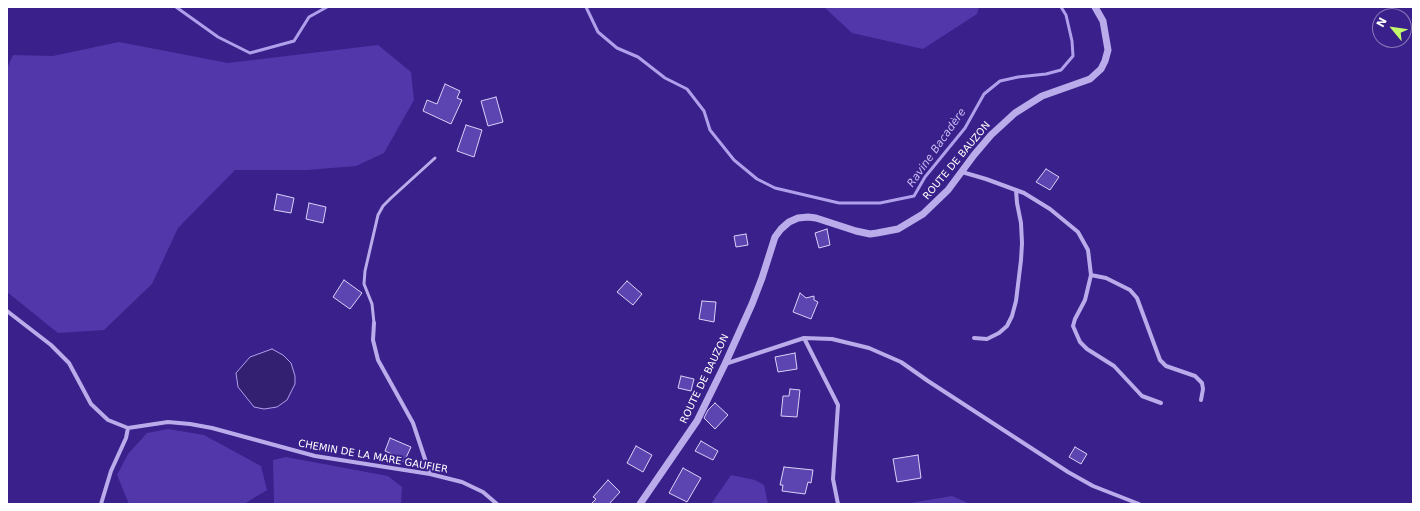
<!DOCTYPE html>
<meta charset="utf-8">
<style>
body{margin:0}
#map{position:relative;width:1420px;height:511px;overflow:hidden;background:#39208a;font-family:"DejaVu Sans",sans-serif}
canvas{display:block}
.frame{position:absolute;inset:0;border:8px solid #fff;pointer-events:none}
.north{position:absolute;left:1372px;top:8px;width:40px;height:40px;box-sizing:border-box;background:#39208a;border:1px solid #8879b9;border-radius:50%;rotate:299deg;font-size:11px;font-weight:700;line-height:16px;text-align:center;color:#fff}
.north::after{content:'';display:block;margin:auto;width:14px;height:18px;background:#c3f86d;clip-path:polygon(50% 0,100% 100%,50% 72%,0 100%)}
</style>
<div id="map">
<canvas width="1420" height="511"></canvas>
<div class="frame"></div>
<div class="north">N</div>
</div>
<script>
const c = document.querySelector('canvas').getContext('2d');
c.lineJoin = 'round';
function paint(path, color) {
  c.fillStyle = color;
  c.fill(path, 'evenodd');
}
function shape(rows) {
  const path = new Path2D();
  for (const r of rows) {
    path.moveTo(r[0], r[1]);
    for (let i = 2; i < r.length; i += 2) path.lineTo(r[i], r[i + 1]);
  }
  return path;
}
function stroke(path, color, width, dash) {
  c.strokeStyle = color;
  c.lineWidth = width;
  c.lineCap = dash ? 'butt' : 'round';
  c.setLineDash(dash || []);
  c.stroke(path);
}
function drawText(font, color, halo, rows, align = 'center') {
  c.font = font + ' "DejaVu Sans",sans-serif';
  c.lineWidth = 4;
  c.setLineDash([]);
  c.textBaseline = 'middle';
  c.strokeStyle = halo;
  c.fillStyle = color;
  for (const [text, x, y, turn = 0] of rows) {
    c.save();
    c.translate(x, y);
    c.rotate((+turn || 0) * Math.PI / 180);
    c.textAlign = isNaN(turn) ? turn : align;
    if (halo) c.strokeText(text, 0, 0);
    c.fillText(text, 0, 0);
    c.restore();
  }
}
paint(shape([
 [824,7,979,7,977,14,923,49,852,33],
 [119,42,228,63,378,45,411,72,414,100,384,153,356,166,307,170,235,170,178,228,152,284,104,330,58,333,7,292,7,68,13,55,53,56],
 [168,429,204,435,261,466,267,490,244,504,129,504,117,475,128,454,147,433],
 [286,457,388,476,402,487,401,504,274,504,273,460],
 [731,475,755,480,764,485,768,504,711,504],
 [952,496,970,504,904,504]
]), '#5137aa');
const water = shape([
 [272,349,283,355,291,363,295,376,295,384,287,400,277,407,264,409,254,407,238,387,236,373,250,357,272,349]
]);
paint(water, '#342071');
stroke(water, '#b0a0ec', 1);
stroke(shape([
 [176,7,218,37,250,53,294,41,309,17,327,7],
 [586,7,598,32,617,48,638,57,665,78,687,89,704,111,710,130,734,160,757,179,775,188,839,203,880,203,914,196,925,177,965,128,984,94,1000,81,1018,77,1046,74,1061,70,1073,56,1072,41,1066,15,1061,7]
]), '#b0a0ec', 3);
const building = shape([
 [445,84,460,91,457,98,462,100,451,124,423,111,427,100,437,104,445,84],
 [496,97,503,122,488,126,481,101,496,97],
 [466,125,482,130,474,157,457,151,466,125],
 [1046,169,1059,177,1050,190,1036,182,1046,169],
 [277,194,294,198,291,213,274,210,277,194],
 [309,203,326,207,323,223,306,219,309,203],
 [827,229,830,245,819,248,815,233,827,229],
 [746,234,748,245,736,247,734,236,746,234],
 [344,280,362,293,350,309,333,297,344,280],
 [627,281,642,294,633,305,617,292,627,281],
 [800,293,806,298,814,296,814,300,818,302,811,319,793,312,800,293],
 [702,301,716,302,714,322,699,319,702,301],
 [795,353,797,369,778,372,775,357,795,353],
 [681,376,694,379,691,391,678,388,681,376],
 [790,389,800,390,797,417,781,416,783,396,789,396,790,389],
 [715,403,728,415,715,429,704,418,708,410,715,403],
 [390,438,411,447,404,462,393,457,394,455,385,451,390,438],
 [701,441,718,451,713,460,695,451,701,441],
 [636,446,652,455,643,472,627,463,636,446],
 [1075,447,1087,454,1081,464,1069,457,1075,447],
 [918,455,921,478,897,482,893,459,918,455],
 [784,467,813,470,811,483,808,482,805,494,782,491,783,485,780,485,784,467],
 [683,468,701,478,687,502,669,493,683,468],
 [608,480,620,492,609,504,591,504,596,499,593,497,608,480]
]);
paint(building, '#5d45b1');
stroke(building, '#dad1f8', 1);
stroke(shape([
 [374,323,372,304,364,284,365,271,378,215,383,206,391,198,435,158]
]), '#baaceb', 3);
stroke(shape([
 [962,172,986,179,1024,193,1050,209,1078,232,1088,250,1091,275,1085,300,1075,319,1073,326,1080,342,1087,349,1114,366,1142,396,1161,403],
 [1091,275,1106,278,1130,290,1137,298,1160,360,1166,366,1195,376,1202,383,1203,389,1201,400],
 [7,311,51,345,69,363,91,404,108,420,128,428,168,422,190,424,212,428,315,456,430,474,462,482,483,492,497,504],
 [374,323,373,340,378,360,413,423,430,474],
 [804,338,838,405,833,479,838,504],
 [974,338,987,339,999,333,1007,326,1012,316,1016,301,1021,260,1022,243,1021,223,1017,203,1016,190],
 [725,364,804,338,832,339,869,348,901,362,928,381,1068,472,1093,486,1139,504],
 [101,504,111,471,126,438,128,428]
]), '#baaceb', 4);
stroke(shape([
 [640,504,697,421,725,364,752,304,762,278,775,237,781,229,789,222,798,218,808,217,816,218,856,231,870,234,877,233,898,229,923,214,948,190,974,155,991,135,1015,113,1042,96,1090,79,1101,69,1105,61,1108,50,1103,21,1095,7]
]), '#baaceb', 7);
drawText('10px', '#fff', '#39208a', [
 ["ROUTE DE BAUZON",957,161,-50],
 ["ROUTE DE BAUZON",705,379,-64],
 ["CHEMIN DE LA MARE GAUFIER",373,457,10]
]);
drawText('italic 11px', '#c5b8f2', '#39208a', [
 ["Ravine Bacadère",937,148,-55]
]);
</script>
